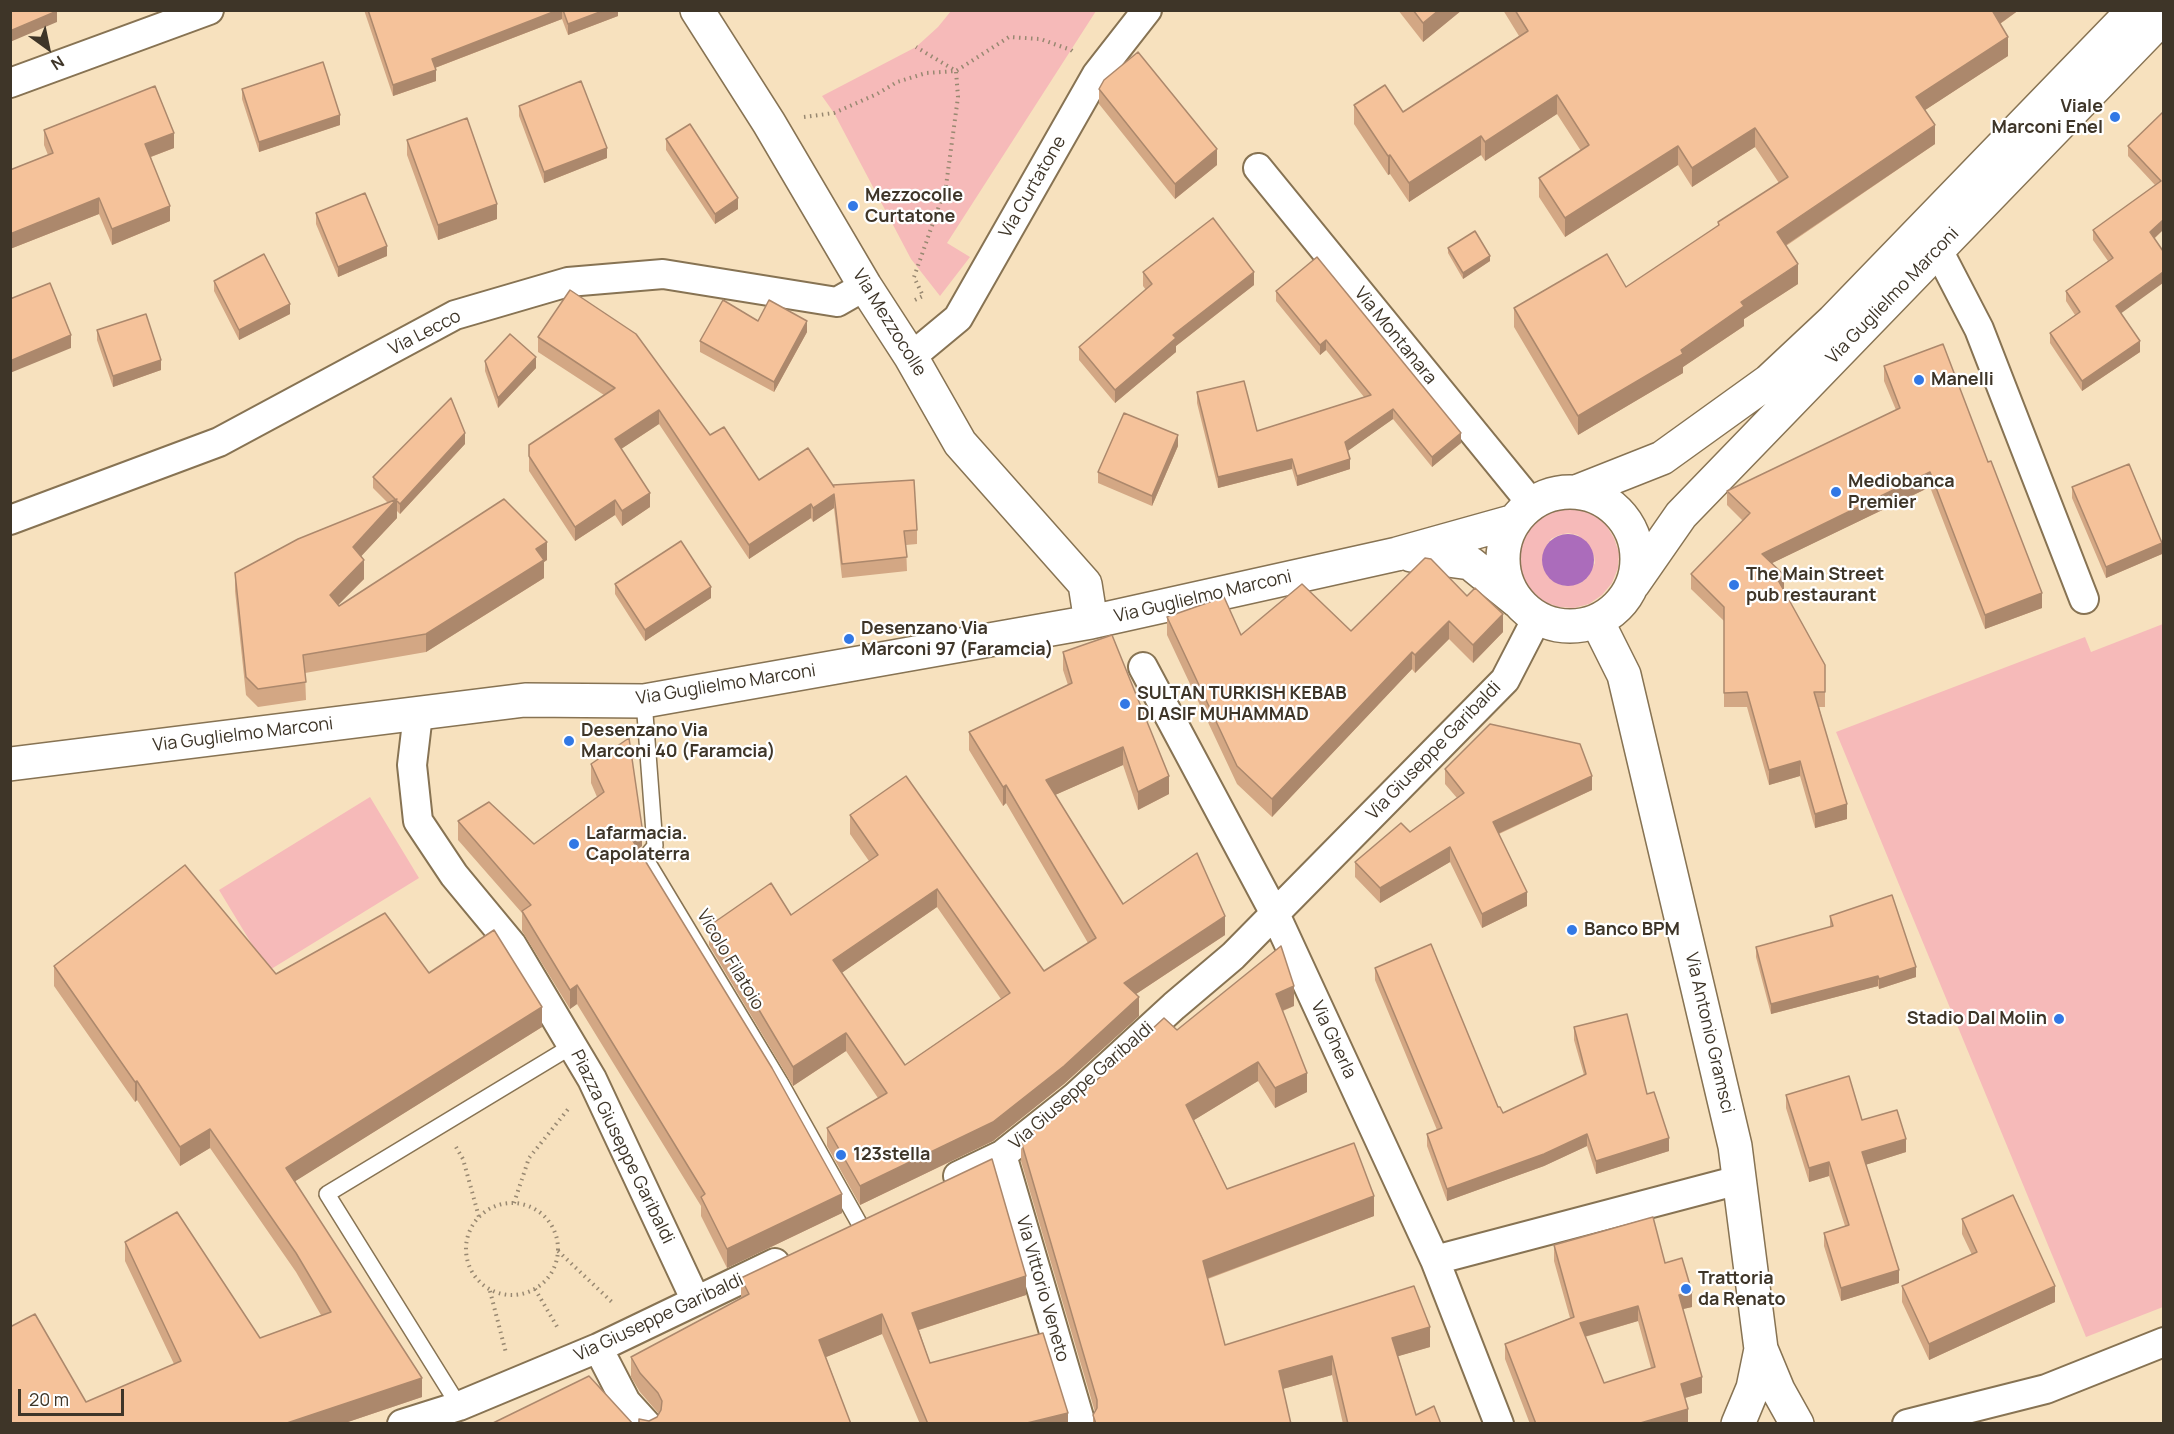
<!DOCTYPE html>
<style>
body{margin:0}
#map{position:relative;width:2174px;height:1434px;overflow:hidden;background:#f7e1be;font-family:Manrope,sans-serif}
canvas{display:block}
.frame{position:absolute;inset:0;border:12px solid #3e3528;pointer-events:none}
.north{position:absolute;left:18px;top:18px;width:60px;height:60px;-webkit-text-stroke:4px #fff;paint-order:stroke;rotate:147deg;font-size:16px;font-weight:700;line-height:24px;text-align:center;color:#3e3528}
.north::after{content:'';display:block;margin:auto;width:21px;height:27px;background:#3e3528;clip-path:polygon(50% 0,100% 100%,50% 72%,0 100%)}
.scale{position:absolute;left:18px;top:1389px;width:106px;height:27px;box-sizing:border-box;border:3px solid #3e3528;border-top:0;padding-left:8px;font-size:18px;line-height:21px;white-space:nowrap;color:#3e3528;-webkit-text-stroke:4px #fff;paint-order:stroke}
</style>
<div id="map">
<canvas width="2174" height="1434"></canvas>
<div class="frame"></div>
<div class="north">N</div>
<div class="scale">20 m</div>
</div>
<script>
const c = document.querySelector('canvas').getContext('2d');
c.lineJoin = 'round';
function paint(path, color) {
  c.fillStyle = color;
  c.fill(path, 'evenodd');
}
function shape(rows) {
  const path = new Path2D();
  for (const r of rows) {
    if (r.length === 3) {
      path.moveTo(r[0] + r[2], r[1]);
      path.arc(r[0], r[1], r[2], 0, 2 * Math.PI);
      continue;
    }
    path.moveTo(r[0], r[1]);
    for (let i = 2; i < r.length; i += 2) path.lineTo(r[i], r[i + 1]);
  }
  return path;
}
function stroke(path, color, width, dash) {
  c.strokeStyle = color;
  c.lineWidth = width;
  c.lineCap = dash ? 'butt' : 'round';
  c.setLineDash(dash || []);
  c.stroke(path);
}
function drawText(font, color, halo, rows, align = 'center') {
  c.font = font + ' Manrope,sans-serif';
  c.lineWidth = 4.5;
  c.setLineDash([]);
  c.textBaseline = 'middle';
  c.strokeStyle = halo;
  c.fillStyle = color;
  for (const [text, x, y, turn = 0] of rows) {
    c.save();
    c.translate(x, y);
    c.rotate((+turn || 0) * Math.PI / 180);
    c.textAlign = isNaN(turn) ? turn : align;
    if (halo) c.strokeText(text, 0, 0);
    c.fillText(text, 0, 0);
    c.restore();
  }
}
paint(shape([
 [951,11,1096,11,947,243,970,257,940,296,911,259,834,113,822,96,916,47,938,27],
 [1563,509,1579,510,1594,515,1606,525,1614,538,1619,553,1618,568,1612,583,1602,595,1589,604,1574,608,1559,607,1544,602,1532,592,1523,579,1519,564,1520,548,1526,534,1535,522,1548,513],
 [1568,533,1578,535,1594,555,1595,563,1587,578,1581,583,1564,586,1557,583,1546,546,1551,539,1559,535],
 [2163,624,2163,1307,2086,1337,1836,732,2085,637,2091,652],
 [370,797,419,878,268,971,219,890]
]), '#f6bab9');
paint(shape([
 [1568,560,26]
]), '#ab6cbb');
const lane = shape([
 [644,701,655,846,645,858,780,1082,859,1223],
 [459,1406,327,1194,572,1046]
]);
const street = shape([
 [10,83,209,10],
 [1258,168,1532,504],
 [1938,250,1979,329,2084,599],
 [911,357,958,318,1097,74,1147,10],
 [10,520,219,442,455,315,568,282,663,274,837,302,865,286],
 [1143,667,1275,914,1435,1260,1499,1424],
 [418,714,412,765,418,821,454,875,512,945,592,1079,696,1301],
 [1002,1155,1081,1424],
 [958,1176,1002,1155,1075,1097,1174,1006,1233,956,1505,680,1537,618],
 [1435,1260,1739,1180],
 [598,1348,626,1402,646,1424],
 [402,1424,459,1406,598,1348,775,1263],
 [1907,1424,2046,1389,2164,1342]
]);
const secondary = shape([
 [697,10,769,123,865,286,911,357,960,443,1085,584,1091,622],
 [1576,492,1662,458,1769,381,1833,321,2134,10],
 [1570,559,67],
 [1411,555,1470,563,1517,601],
 [1633,584,1681,515,2164,16],
 [1597,621,1624,675,1735,1146,1761,1349,1778,1390,1797,1424],
 [10,764,525,700,644,701,1091,622,1397,554,1515,521],
 [1738,1424,1753,1388,1761,1349]
]);
stroke(lane, '#877353', 18);
stroke(street, '#877353', 32);
stroke(secondary, '#877353', 36);
stroke(shape([
 [804,117,834,113,877,94,897,82,926,73,956,71,1009,37,1040,39,1071,50,1075,53],
 [915,300,923,296,914,277,946,186,958,97,956,71,916,47],
 [456,1147,463,1159,479,1217],
 [514,1203,529,1158,569,1108],
 [512,1249,46],
 [558,1251,614,1304],
 [535,1289,559,1330],
 [490,1291,506,1353]
]), '#988871', 4, [1.5, 4.5]);
stroke(lane, '#fff', 15);
stroke(street, '#fff', 28);
stroke(secondary, '#fff', 33);
paint(shape([
 [364,10,618,10,618,16,568,35,562,19,435,68,436,81,393,96],
 [1398,10,1462,10,1423,42],
 [1503,10,2019,10,2000,24,2008,56,1925,110,1935,144,1786,246,1798,284,1744,319,1744,326,1683,367,1683,373,1578,435,1514,327,1514,308,1626,287,1718,226,1718,222,1779,183,1755,147,1692,187,1678,165,1565,237,1539,197,1539,178,1581,151,1557,114,1485,161,1481,155,1409,202,1390,174,1388,175,1354,124,1354,105,1403,112,1519,36],
 [242,89,340,125,259,152,242,99],
 [1099,89,1217,165,1175,199,1099,104],
 [519,106,607,158,544,183,519,116],
 [2163,112,2163,230,2155,238,2120,313,2140,352,2082,391,2050,343,2050,333,2075,315,2066,301,2066,291,2108,261,2093,240,2093,230,2155,185,2128,156,2128,146],
 [44,130,174,148,151,157,170,221,112,245,99,214,10,249,10,170,48,155,44,145],
 [666,139,738,209,715,224,666,150],
 [407,140,497,219,438,240,407,155],
 [316,213,387,256,338,277,316,224],
 [1448,248,1490,261,1463,279,1448,253],
 [1143,272,1254,285,1176,346,1176,352,1115,403,1079,360,1079,347,1146,290,1143,286],
 [214,281,290,314,239,340,214,291],
 [1276,291,1461,443,1432,467,1393,419,1347,451,1350,469,1297,486,1292,469,1218,488,1197,403,1197,392,1257,431,1364,397,1326,350,1320,355,1276,301],
 [758,321,807,332,774,392,700,352,700,341],
 [97,330,161,370,113,387,97,340],
 [538,337,710,435,759,480,833,487,917,530,917,544,906,545,907,571,842,578,834,508,813,522,811,518,749,559,659,424,621,449,650,507,622,526,615,515,575,541,529,471,529,445,604,395,538,352],
 [485,361,536,368,498,408,485,371],
 [1884,366,2042,608,1985,629,1930,487,1772,563,1784,589,1783,590,1825,665,1825,707,1819,707,1847,819,1815,828,1800,776,1769,785,1747,707,1724,707,1724,621,1691,589,1691,574,1743,521,1727,505,1727,491,1896,410,1884,381],
 [465,444,400,514,397,511,397,518,361,556,364,579,338,605,339,606,547,560,544,562,544,578,426,652,305,673,306,700,258,707,246,695,235,591,235,573,388,503,373,488,373,477],
 [1178,446,1152,506,1098,483,1098,472],
 [2072,487,2162,554,2106,578,2072,498],
 [1425,558,1503,632,1473,663,1449,639,1415,673,1412,669,1272,817,1237,784,1167,635,1167,617,1241,635,1351,631],
 [615,584,711,598,645,641,615,594],
 [1063,652,1169,794,1138,810,1123,765,1055,795,1123,904,1225,935,1136,994,1139,1016,1064,1084,993,1141,860,1205,827,1146,827,1128,878,1098,846,1051,793,1086,709,945,709,926,791,915,869,861,850,834,850,815,1044,971,1088,943,1006,803,1003,806,969,750,969,732,1068,685,1063,670],
 [937,907,1001,999,905,1065,841,973],
 [591,764,642,846,638,849,842,1213,727,1268,701,1216,701,1206,577,1004,570,1009,522,931,522,913,458,840,458,821,534,844,597,797,591,783],
 [1445,769,1592,790,1499,834,1527,906,1482,928,1450,862,1380,903,1355,877,1355,862,1410,832,1457,798,1445,784],
 [1830,916,1916,977,1879,989,1878,986,1771,1014,1756,957,1756,947,1830,927],
 [54,966,276,974,429,973,542,1027,295,1181,422,1397,342,1424,10,1424,86,1402,174,1364,125,1261,125,1242,260,1338,321,1315,296,1272,210,1148,180,1166,137,1100,135,1102,54,986],
 [1375,968,1498,1107,1503,1113,1584,1075,1574,1040,1574,1027,1647,1094,1669,1151,1596,1174,1587,1146,1544,1166,1447,1201,1427,1146,1427,1134,1437,1130,1375,980],
 [1294,1006,1283,1011,1307,1092,1275,1108,1258,1081,1194,1120,1227,1189,1374,1216,1208,1279,1225,1345,1430,1347,1398,1356,1416,1415,1441,1424,1343,1424,1332,1375,1283,1389,1291,1424,1093,1424,1093,1415,1095,1412,1021,1161,1021,1141,1177,1030],
 [1786,1095,1862,1120,1906,1152,1865,1165,1899,1283,1841,1301,1824,1246,1824,1233,1845,1226,1829,1176,1809,1182,1786,1108],
 [1962,1219,2055,1302,1929,1360,1902,1302,1902,1286,1972,1255,1962,1234],
 [1554,1245,1665,1263,1692,1307,1683,1309,1702,1393,1685,1398,1688,1424,1530,1424,1505,1359,1505,1344,1570,1318,1554,1261],
 [1638,1321,1651,1368,1604,1383,1585,1337],
 [741,1278,1026,1295,919,1330,930,1363,1068,1424,920,1424,882,1334,826,1357,851,1424,639,1424,639,1419,649,1421,657,1417,659,1414,640,1392,631,1377,631,1357,741,1298]
]), '#d3a784');
paint(shape([
 [558,10,562,10,562,19,432,69,432,59],
 [605,10,618,10,618,16,568,35,568,24],
 [1439,10,1462,10,1423,42,1423,23],
 [1992,10,2019,10,1991,30],
 [57,11,57,22,10,42,10,31],
 [2008,37,2008,56,1916,116,1916,97],
 [436,70,436,81,393,96,393,85],
 [1557,95,1557,114,1485,161,1485,142],
 [340,115,340,125,259,152,259,142],
 [1935,125,1935,144,1777,251,1777,232],
 [1755,128,1755,147,1692,187,1692,168],
 [174,133,174,148,145,159,145,144],
 [1481,136,1481,155,1409,202,1409,183],
 [1678,146,1678,165,1565,237,1565,218],
 [607,148,607,158,544,183,544,172],
 [1217,149,1217,165,1175,199,1175,184],
 [1390,155,1390,174,1388,175,1388,156],
 [99,198,99,214,10,249,10,234],
 [738,198,738,209,715,224,715,214],
 [497,204,497,219,438,240,438,225],
 [170,206,170,221,112,245,112,229],
 [2163,220,2163,230,2150,242,2150,232],
 [387,246,387,256,338,277,338,267],
 [1490,256,1490,261,1463,279,1463,273],
 [1798,264,1798,284,1744,319,1744,326,1683,367,1683,373,1578,435,1578,416,1681,350,1741,302],
 [1254,272,1254,285,1176,346,1176,352,1115,403,1115,390,1173,335],
 [2163,272,2163,283,2116,317,2116,306],
 [290,304,290,314,239,340,239,330],
 [807,321,807,332,774,392,774,382],
 [71,335,71,348,10,373,10,361],
 [1326,340,1326,350,1320,355,1320,345],
 [2140,341,2140,352,2082,391,2082,381],
 [536,357,536,368,498,408,498,398],
 [161,360,161,370,113,387,113,376],
 [1393,409,1393,419,1345,453,1345,442],
 [659,410,659,424,615,453,615,439],
 [465,433,465,444,400,514,400,504],
 [1461,433,1461,443,1432,467,1432,457],
 [1178,435,1178,446,1152,506,1152,496],
 [1292,459,1292,469,1218,488,1218,477],
 [1350,459,1350,469,1297,486,1297,476],
 [1930,472,1930,487,1762,568,1762,554],
 [650,493,650,507,622,526,622,511],
 [834,494,834,508,813,522,813,508],
 [397,499,397,518,353,565,353,547],
 [615,500,615,515,575,541,575,527],
 [811,504,811,518,749,559,749,545],
 [547,542,547,560,544,562,544,578,426,652,426,634,536,549],
 [2162,543,2162,554,2106,578,2106,567],
 [364,560,364,579,330,613,330,595],
 [1784,575,1784,589,1778,595,1778,580],
 [711,587,711,598,645,641,645,630],
 [2042,593,2042,608,1985,629,1985,615],
 [1503,614,1503,632,1473,663,1473,645],
 [1449,621,1449,639,1415,673,1415,655],
 [1412,652,1412,669,1272,817,1272,799],
 [1123,747,1123,765,1046,799,1046,780],
 [1800,761,1800,776,1769,785,1769,770],
 [1169,776,1169,794,1138,810,1138,792],
 [1592,776,1592,790,1493,836,1493,822],
 [1006,785,1006,803,1003,806,1003,787],
 [1847,804,1847,819,1815,828,1815,814],
 [642,827,642,846,630,855,630,836],
 [1450,847,1450,862,1380,903,1380,888],
 [937,889,937,907,833,979,833,960],
 [1527,892,1527,906,1482,928,1482,914],
 [1225,916,1225,935,1124,1002,1124,983],
 [1916,967,1916,977,1879,989,1879,979],
 [1878,976,1878,986,1771,1014,1771,1004],
 [577,985,577,1004,570,1009,570,990],
 [1294,986,1294,1006,1276,1013,1276,994],
 [1139,997,1139,1016,1064,1084,993,1141,860,1205,860,1186],
 [542,1007,542,1027,286,1187,286,1168],
 [846,1033,846,1051,793,1086,793,1067],
 [1258,1062,1258,1081,1186,1125,1186,1105],
 [1307,1073,1307,1092,1275,1108,1275,1088],
 [137,1081,137,1100,135,1102,135,1082],
 [210,1129,210,1148,180,1166,180,1147],
 [1587,1134,1587,1146,1544,1166,1447,1201,1447,1189],
 [1669,1138,1669,1151,1596,1174,1596,1161],
 [1906,1139,1906,1152,1862,1166,1862,1152],
 [1829,1162,1829,1176,1809,1182,1809,1168],
 [842,1194,842,1213,727,1268,727,1249],
 [1374,1196,1374,1216,1203,1280,1203,1261],
 [1899,1270,1899,1283,1841,1301,1841,1288],
 [1026,1276,1026,1295,912,1332,912,1313],
 [2055,1286,2055,1302,1929,1360,1929,1344],
 [1692,1292,1692,1307,1679,1310,1679,1295],
 [1638,1306,1638,1321,1580,1338,1580,1323],
 [882,1314,882,1334,819,1360,819,1340],
 [1430,1327,1430,1347,1392,1358,1392,1338],
 [1332,1356,1332,1375,1279,1390,1279,1371],
 [1702,1377,1702,1393,1681,1399,1681,1384],
 [422,1378,422,1397,342,1424,284,1424],
 [1688,1409,1688,1424,1637,1424],
 [1068,1413,1068,1424,1023,1424]
]), '#ac886c');
const building = shape([
 [10,10,57,10,57,11,10,31,10,10],
 [368,10,558,10,432,59,436,70,393,85,368,10],
 [563,10,605,10,568,24,563,10],
 [1413,10,1439,10,1423,23,1413,10],
 [1515,10,1992,10,2008,37,1916,97,1935,125,1777,232,1798,264,1741,302,1744,306,1681,350,1683,354,1578,416,1514,308,1607,254,1626,287,1719,225,1718,222,1788,177,1755,128,1692,168,1678,146,1565,218,1539,178,1589,145,1557,95,1485,142,1481,136,1409,183,1390,155,1388,156,1354,105,1385,85,1403,112,1528,31,1515,10],
 [1138,52,1217,149,1175,184,1099,89,1104,80,1138,52],
 [323,62,340,115,259,142,242,89,323,62],
 [581,81,607,148,544,172,519,106,581,81],
 [155,86,174,133,145,144,170,206,112,229,99,198,10,234,10,170,53,153,44,130,155,86],
 [2163,112,2163,220,2150,232,2163,251,2163,272,2116,306,2140,341,2082,381,2050,333,2080,312,2066,291,2113,258,2093,230,2161,181,2128,146,2163,112],
 [467,118,497,204,438,225,407,140,467,118],
 [690,124,738,198,715,214,666,139,690,124],
 [365,193,387,246,338,267,316,213,365,193],
 [1213,218,1254,272,1173,335,1176,338,1115,390,1079,347,1152,284,1143,272,1213,218],
 [1475,231,1490,256,1463,273,1448,248,1475,231],
 [264,254,290,304,239,330,214,281,264,254],
 [1317,257,1461,433,1432,457,1393,409,1345,442,1350,459,1297,476,1292,459,1218,477,1197,392,1244,381,1257,431,1371,395,1326,340,1320,345,1276,291,1317,257],
 [50,283,71,335,10,361,10,299,50,283],
 [570,290,636,334,710,435,724,427,759,480,808,448,834,487,833,485,914,480,917,530,904,531,907,557,842,564,834,494,813,508,811,504,749,545,659,410,615,439,650,493,622,511,615,500,575,527,529,456,529,445,615,388,538,337,570,290],
 [723,300,758,321,769,300,807,321,774,382,700,341,723,300],
 [146,314,161,360,113,376,97,330,146,314],
 [510,334,536,357,498,398,485,361,510,334],
 [1943,344,1988,462,1991,461,2042,593,1985,615,1930,472,1762,554,1784,575,1778,580,1825,665,1825,692,1814,692,1847,804,1815,814,1800,761,1769,770,1747,692,1724,693,1724,607,1691,574,1750,513,1727,491,1900,408,1884,366,1943,344],
 [451,398,465,433,400,504,373,477,451,398],
 [1124,413,1178,435,1152,496,1098,472,1124,413],
 [2129,464,2162,543,2106,567,2072,487,2129,464],
 [397,499,353,547,364,560,330,595,339,606,504,499,547,542,536,549,544,560,426,634,303,655,306,682,258,689,246,677,235,573,298,539,397,499],
 [681,541,711,587,645,630,615,584,681,541],
 [1425,558,1431,559,1467,596,1475,588,1503,614,1473,645,1449,621,1415,655,1412,652,1272,799,1237,766,1167,617,1224,597,1241,635,1302,584,1351,631,1425,558],
 [1112,635,1169,776,1138,792,1123,747,1046,780,1123,904,1197,853,1225,916,1124,983,1139,997,1064,1066,993,1122,860,1186,827,1128,887,1093,846,1033,793,1067,709,926,771,883,791,915,878,855,850,815,906,776,1044,971,1096,938,1006,785,1003,787,969,732,1072,683,1063,652,1112,635],
 [937,889,1010,993,905,1065,833,960,937,889],
 [1490,724,1580,744,1592,776,1493,822,1527,892,1482,914,1450,847,1380,888,1355,862,1401,823,1410,832,1464,793,1445,769,1490,724],
 [629,738,642,827,630,836,772,1068,842,1194,727,1249,701,1197,705,1194,577,985,570,990,522,911,531,905,458,821,489,802,534,844,604,792,591,764,629,738],
 [185,865,276,974,385,913,429,973,494,930,542,1007,286,1168,422,1378,284,1424,10,1424,10,1327,35,1314,86,1402,181,1361,125,1242,177,1212,260,1338,331,1312,296,1253,210,1129,180,1147,137,1081,135,1082,54,966,185,865],
 [1892,895,1916,967,1879,979,1878,976,1771,1004,1756,947,1833,926,1830,916,1892,895],
 [1431,944,1498,1107,1500,1107,1503,1113,1586,1074,1574,1027,1627,1014,1647,1094,1654,1092,1669,1138,1596,1161,1587,1134,1544,1154,1447,1189,1427,1134,1442,1128,1375,968,1431,944],
 [1281,946,1294,986,1276,994,1307,1073,1275,1088,1258,1062,1186,1105,1227,1189,1354,1143,1374,1196,1203,1261,1225,1345,1414,1286,1430,1327,1392,1338,1416,1415,1434,1406,1441,1424,1348,1424,1332,1356,1279,1371,1291,1424,1096,1424,1093,1415,1097,1408,1097,1400,1021,1141,1086,1090,1164,1018,1177,1030,1281,946],
 [1849,1076,1862,1120,1897,1110,1906,1139,1862,1152,1899,1270,1841,1288,1824,1233,1849,1225,1829,1162,1809,1168,1786,1095,1849,1076],
 [992,1159,1026,1276,912,1313,930,1363,1043,1333,1068,1413,1023,1424,928,1424,882,1314,819,1340,851,1424,639,1424,639,1419,649,1421,657,1417,661,1410,662,1401,658,1393,640,1373,631,1357,749,1294,741,1278,992,1159],
 [2013,1195,2055,1286,1929,1344,1902,1286,1977,1252,1962,1219,2013,1195],
 [1653,1217,1665,1263,1682,1258,1692,1292,1679,1295,1702,1377,1681,1384,1688,1409,1637,1424,1536,1424,1505,1344,1574,1317,1554,1245,1653,1217],
 [1638,1306,1655,1367,1604,1383,1580,1323,1638,1306],
 [589,1376,633,1424,491,1424,589,1376]
]);
paint(building, '#f5c29a');
stroke(building, '#ac886c', 1.5);
for (const [x, y, r, color] of [
 [2115,117,6,"#3278e5"],
 [853,206,6,"#3278e5"],
 [1919,380,6,"#3278e5"],
 [1836,492,6,"#3278e5"],
 [1734,585,6,"#3278e5"],
 [849,639,6,"#3278e5"],
 [1125,704,6,"#3278e5"],
 [569,741,6,"#3278e5"],
 [574,844,6,"#3278e5"],
 [1572,930,6,"#3278e5"],
 [2059,1019,6,"#3278e5"],
 [841,1155,6,"#3278e5"],
 [1686,1289,6,"#3278e5"]
]) {
  const dot = new Path2D();
  dot.arc(x, y, r, 0, 2 * Math.PI);
  c.fillStyle = color;
  c.fill(dot);
  stroke(dot, '#fff', 2);
}
drawText('bold 18px', '#3e3528', '#fff', [
 ["Viale",2103,107,"right"],
 ["Marconi Enel",2103,128,"right"],
 ["Mezzocolle",865,196],
 ["Curtatone",865,217],
 ["Manelli",1931,380],
 ["Mediobanca",1848,482],
 ["Premier",1848,503],
 ["The Main Street",1746,575],
 ["pub restaurant",1746,596],
 ["Desenzano Via",861,629],
 ["Marconi 97 (Faramcia)",861,650],
 ["SULTAN TURKISH KEBAB",1137,694],
 ["DI ASIF MUHAMMAD",1137,715],
 ["Desenzano Via",581,731],
 ["Marconi 40 (Faramcia)",581,752],
 ["Lafarmacia.",586,834],
 ["Capolaterra",586,855],
 ["Banco BPM",1584,930],
 ["Stadio Dal Molin",2047,1019,"right"],
 ["123stella",853,1155],
 ["Trattoria",1698,1279],
 ["da Renato",1698,1300]
], 'left');
drawText('18px', '#3e3528', '#fff', [
 ["Via Curtatone",1033,187,-60],
 ["Via Guglielmo Marconi",1893,296,-46],
 ["Via Mezzocolle",889,323,58],
 ["Via Lecco",425,333,-27],
 ["Via Montanara",1395,336,51],
 ["Via Guglielmo Marconi",1203,597,-13],
 ["Via Guglielmo Marconi",726,685,-9],
 ["Via Guglielmo Marconi",243,735,-7],
 ["Via Giuseppe Garibaldi",1434,751,-46],
 ["Vicolo Filatoio",730,960,59],
 ["Via Antonio Gramsci",1709,1033,77],
 ["Via Gherla",1333,1040,65],
 ["Via Giuseppe Garibaldi",1082,1086,-41],
 ["Piazza Giuseppe Garibaldi",622,1147,64],
 ["Via Vittorio Veneto",1042,1289,74],
 ["Via Giuseppe Garibaldi",659,1318,-25]
]);
</script>
